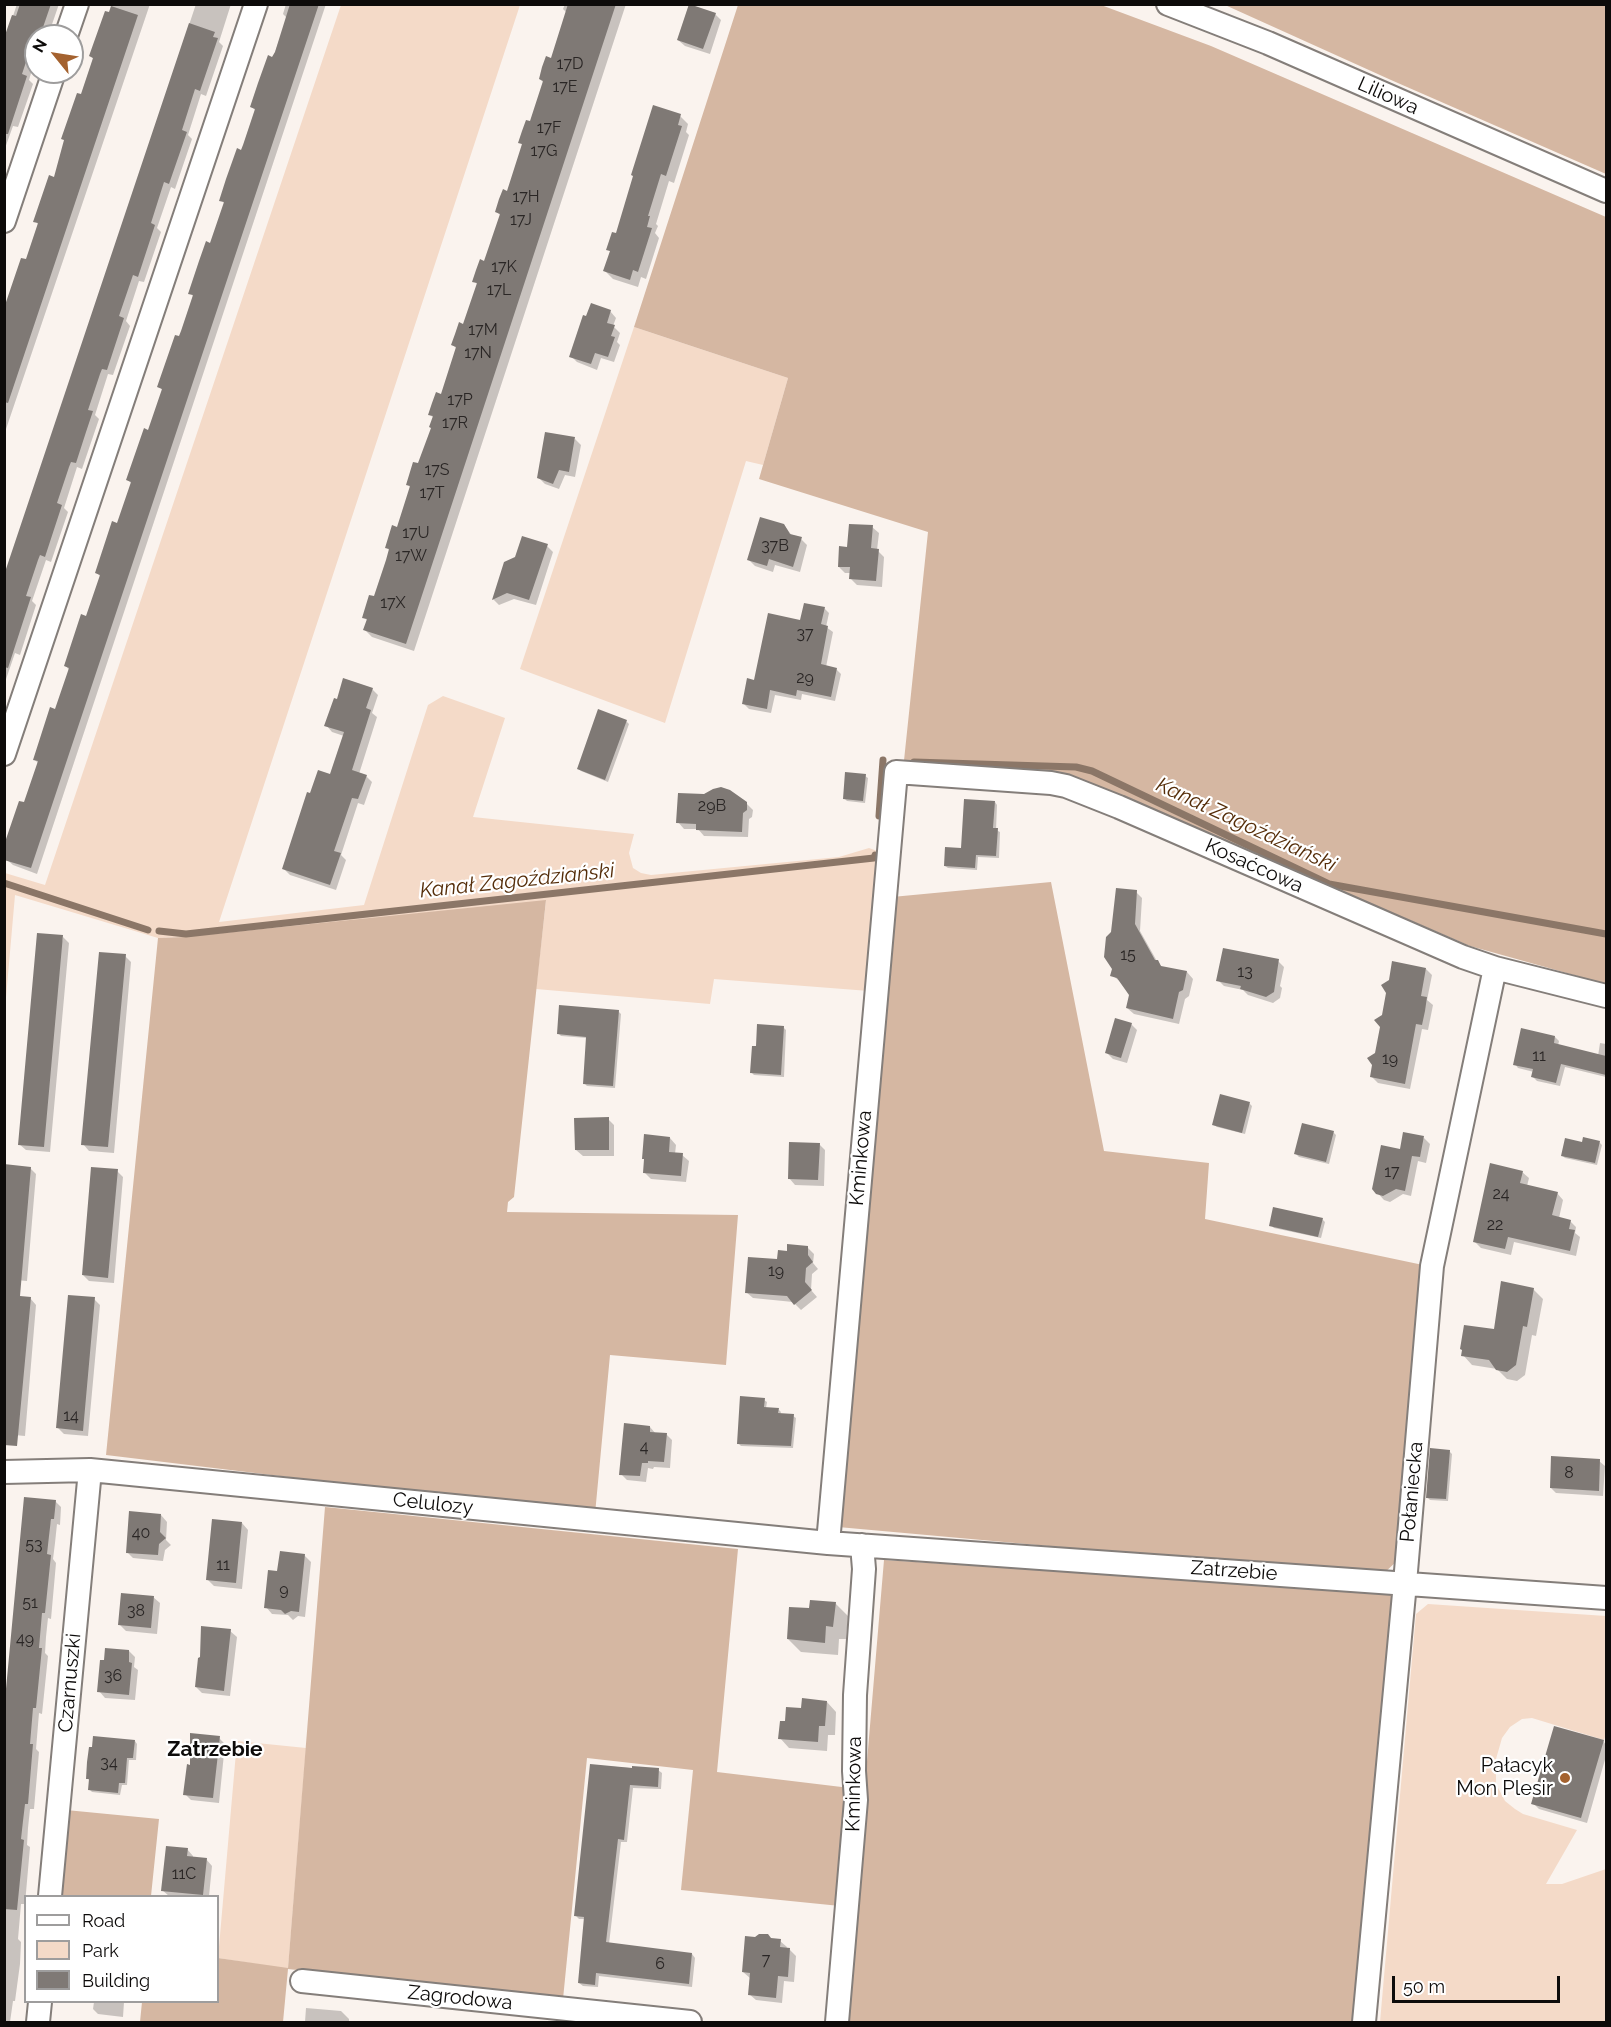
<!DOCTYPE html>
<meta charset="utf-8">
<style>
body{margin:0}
#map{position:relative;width:1611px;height:2027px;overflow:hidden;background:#faf3ee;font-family:Raleway,sans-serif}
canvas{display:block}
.frame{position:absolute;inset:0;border:6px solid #0d0b0a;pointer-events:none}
.legend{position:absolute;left:24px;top:1895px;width:195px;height:108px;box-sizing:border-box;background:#fff;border:2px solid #9e9d9d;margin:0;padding:8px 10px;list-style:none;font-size:18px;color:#0d0b0a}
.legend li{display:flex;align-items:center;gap:12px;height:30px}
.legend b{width:30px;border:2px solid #9e9d9d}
.north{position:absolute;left:24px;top:24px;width:60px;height:60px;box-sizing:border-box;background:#fff;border:2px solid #9e9d9d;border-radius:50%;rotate:300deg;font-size:16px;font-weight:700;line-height:24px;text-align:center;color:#0d0b0a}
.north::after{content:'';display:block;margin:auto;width:21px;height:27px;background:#a4622f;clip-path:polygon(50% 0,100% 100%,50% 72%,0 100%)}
.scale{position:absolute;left:1392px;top:1976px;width:168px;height:27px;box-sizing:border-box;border:3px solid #0d0b0a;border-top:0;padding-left:8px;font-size:18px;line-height:21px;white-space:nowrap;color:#0d0b0a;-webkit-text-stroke:4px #fff;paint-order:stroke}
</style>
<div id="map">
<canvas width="1611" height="2027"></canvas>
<div class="frame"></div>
<ul class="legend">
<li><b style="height:8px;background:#fff"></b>Road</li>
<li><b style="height:16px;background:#f4dac8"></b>Park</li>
<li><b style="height:16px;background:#7f7975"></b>Building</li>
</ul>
<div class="north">N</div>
<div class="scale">50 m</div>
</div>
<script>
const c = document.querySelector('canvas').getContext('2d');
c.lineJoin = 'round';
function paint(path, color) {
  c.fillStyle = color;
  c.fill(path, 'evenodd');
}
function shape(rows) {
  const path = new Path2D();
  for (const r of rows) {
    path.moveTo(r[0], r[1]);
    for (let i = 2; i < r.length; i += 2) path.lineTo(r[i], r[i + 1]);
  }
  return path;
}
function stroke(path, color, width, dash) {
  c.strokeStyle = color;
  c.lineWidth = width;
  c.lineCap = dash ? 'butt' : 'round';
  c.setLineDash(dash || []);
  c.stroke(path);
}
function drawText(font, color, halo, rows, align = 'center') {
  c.font = font + ' Raleway,sans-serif';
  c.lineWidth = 4.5;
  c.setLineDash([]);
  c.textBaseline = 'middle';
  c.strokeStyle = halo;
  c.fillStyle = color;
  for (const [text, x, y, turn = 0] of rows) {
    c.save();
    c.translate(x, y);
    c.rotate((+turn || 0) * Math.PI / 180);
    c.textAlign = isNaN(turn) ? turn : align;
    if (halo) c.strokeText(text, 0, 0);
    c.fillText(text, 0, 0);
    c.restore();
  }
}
paint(shape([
 [341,5,520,5,219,922,364,905,428,705,443,696,505,718,473,817,634,834,629,853,633,868,641,873,651,875,839,857,869,848,880,852,869,991,714,979,710,1004,536,989,546,901,183,937,158,938,15,895,5,1009,5,873,45,885],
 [634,327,788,378,763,465,746,461,665,723,520,669],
 [1428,1604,1606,1616,1606,1734,1604,1740,1532,1718,1522,1719,1510,1727,1502,1738,1496,1759,1496,1784,1505,1801,1515,1809,1523,1814,1577,1830,1546,1884,1562,1884,1606,1869,1606,2022,1380,2022,1416,1614],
 [237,1741,306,1748,288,1969,218,1958]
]), '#f4dac8');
paint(shape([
 [738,5,1101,5,1211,46,1606,217,1606,984,1470,946,1197,829,1064,779,903,770,928,532,759,479,788,378,634,327],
 [1225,5,1606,5,1606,174,1391,80],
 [1051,882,1104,1151,1209,1163,1205,1219,1423,1265,1399,1559,1381,1576,838,1527,892,897],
 [546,900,514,1197,508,1202,507,1212,738,1215,726,1365,610,1355,595,1514,106,1455,158,938,183,937],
 [325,1507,738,1549,717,1772,850,1788,840,1906,681,1890,693,1770,587,1758,563,1999,288,1969,283,2022,140,2022,142,2002,218,2002,218,1958,288,1968],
 [884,1560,1394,1592,1358,2022,845,2022],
 [66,1810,159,1819,151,1896,58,1896]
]), '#d5b7a2');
paint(shape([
 [17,4,59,4,48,36,36,36,36,57,29,80,33,84,18,127,13,126,4,151,4,43],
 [113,4,150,4,4,435,4,327,39,225,35,221,55,179,94,60,91,56],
 [196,4,231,4,219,42,223,46,206,96,201,94,188,135,192,139,175,189,171,187,157,228,161,232,144,282,139,281,126,321,130,326,113,375,108,374,95,415,99,419,82,469,77,467,64,508,68,512,51,562,46,560,32,601,36,605,20,655,15,653,4,685,4,580],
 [286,4,326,4,37,874,13,865,6,859,38,763,34,759,56,711,69,670,66,666,87,618,101,577,97,573,118,525,132,484,128,480,149,431,163,391,159,386,180,338,194,297,190,293,211,245,225,204,221,200,242,152,256,111,252,107,273,58,287,18,283,14],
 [565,4,626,4,414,651,372,637,365,630,368,621,363,617,375,598,390,551,386,547,398,528,411,488,407,484,419,465,432,428,434,418,430,415,442,395,457,349,453,345,464,326,478,285,474,281,485,263,501,216,497,212,508,193,523,146,520,142,531,123,544,83,540,79,552,60,567,13,563,9],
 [715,14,721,20,710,54,685,46,678,40],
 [680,116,688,124,686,132,689,135,674,183,669,181,656,224,658,226,655,233,659,238,646,279,641,277,638,287,613,279,605,271,611,252,608,249],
 [610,311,616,318,613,326,620,333,617,342,620,345,614,362,601,358,597,370,577,362,571,356],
 [575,439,581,445,575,477,565,475,559,489,545,484,539,478],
 [784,525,793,537,801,539,807,545,800,572,775,565,773,572,755,566,749,560],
 [872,527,879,533,877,550,884,557,882,587,857,585,851,579,851,573,845,573,839,567,849,548],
 [547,546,553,552,536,605,514,599,499,605,493,599],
 [824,608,829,613,826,627,833,632,826,667,836,669,841,674,835,701,802,694,801,700,775,695,771,713,749,709,744,704,756,681,801,621],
 [372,689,378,695,372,713,377,717,359,774,366,776,372,782,364,805,358,803,341,855,346,860,336,890,290,875,284,869,311,795,331,776,344,736,332,732,326,725,338,700],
 [626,721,629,724,608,782,581,771,579,769],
 [865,776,868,778,865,803,847,801,844,798],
 [705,796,742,799,753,810,752,817,749,819,748,837,704,836,698,829,684,829,678,822],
 [995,802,997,805,996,830,1000,832,999,858,978,857,977,870,948,868,945,866,962,849],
 [1136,892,1142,898,1140,931,1158,963,1163,968,1187,972,1193,979,1189,996,1185,999,1179,1024,1134,1014,1127,1008,1130,995,1122,983,1112,975],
 [63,937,69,943,50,1152,26,1150,19,1144],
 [125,956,131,962,114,1153,89,1151,83,1144],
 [1278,961,1284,967,1280,986,1282,988,1280,998,1273,1003,1248,995,1243,990,1224,986,1218,980],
 [1426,969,1432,975,1427,1000,1433,1005,1428,1030,1422,1029,1410,1089,1378,1083,1372,1077,1383,1016],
 [618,1011,621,1014,615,1088,587,1086,584,1083,587,1038,561,1036,558,1033],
 [1131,1024,1137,1030,1127,1063,1113,1059,1107,1053],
 [783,1027,786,1030,784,1077,754,1075,751,1072,757,1048],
 [1555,1037,1559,1041,1558,1046,1598,1056,1600,1043,1606,1044,1606,1077,1565,1067,1560,1086,1537,1081,1533,1077,1534,1072,1518,1068,1515,1064],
 [1249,1103,1252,1106,1245,1134,1217,1127,1214,1125],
 [608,1119,614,1125,614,1156,583,1156,576,1150],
 [1333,1132,1336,1135,1329,1164,1299,1157,1296,1154],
 [670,1138,676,1145,675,1154,682,1155,689,1161,686,1182,651,1179,644,1172],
 [1424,1138,1430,1144,1426,1163,1418,1161,1411,1196,1403,1194,1390,1202,1384,1200,1374,1189,1401,1151],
 [1599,1142,1602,1145,1597,1165,1565,1158,1562,1155,1583,1143],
 [819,1144,825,1150,824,1186,795,1185,789,1178],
 [30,1168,36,1174,27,1281,4,1279],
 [117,1171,123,1177,114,1283,89,1281,83,1275],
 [1522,1172,1529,1178,1527,1186,1557,1193,1563,1200,1559,1218,1570,1221,1576,1227,1575,1233,1580,1237,1576,1256,1514,1242,1511,1255,1481,1248,1475,1242],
 [1322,1219,1325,1222,1321,1238,1274,1228,1271,1225],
 [808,1248,814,1254,813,1263,818,1269,812,1274,811,1290,817,1297,801,1310,793,1302,753,1298,746,1292,788,1253],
 [1533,1289,1543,1299,1536,1336,1532,1335,1525,1375,1517,1381,1507,1379,1497,1369,1472,1365,1463,1355,1495,1331],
 [30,1298,36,1305,25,1436,4,1434],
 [94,1299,100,1305,88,1436,64,1434,58,1428],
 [764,1400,767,1402,766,1408,778,1409,781,1412,780,1415,793,1416,796,1418,793,1448,741,1446,738,1443],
 [650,1427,656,1434,666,1434,672,1440,670,1468,654,1467,653,1469,648,1468,646,1482,627,1480,621,1474],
 [1449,1451,1452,1454,1448,1501,1430,1500,1427,1497],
 [1599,1461,1605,1466,1603,1496,1556,1493,1551,1488],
 [55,1501,61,1507,60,1525,57,1524,55,1543,53,1559,56,1563,51,1619,48,1618,46,1637,45,1653,48,1656,42,1714,39,1713,36,1749,39,1752,34,1809,30,1809,28,1828,27,1845,30,1847,25,1904,21,1904,18,1939,21,1942,20,1964,15,2001,13,2001,10,2022,4,2022,4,1729],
 [161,1515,167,1522,166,1540,171,1545,165,1550,163,1561,133,1558,127,1552],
 [242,1523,248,1530,242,1589,214,1586,208,1580],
 [304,1555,311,1562,305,1617,298,1616,293,1620,288,1615,272,1614,266,1607,279,1573],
 [153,1597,160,1603,157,1634,126,1631,120,1625],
 [835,1603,848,1616,846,1639,839,1639,838,1655,801,1652,788,1639],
 [230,1631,237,1637,230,1696,202,1693,196,1687,201,1659],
 [129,1651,135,1657,134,1667,138,1670,135,1700,105,1698,99,1691],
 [827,1702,836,1712,835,1735,828,1735,827,1751,789,1748,780,1738,786,1723,802,1709],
 [219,1738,225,1744,219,1803,191,1800,185,1794,192,1767],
 [135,1741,137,1744,136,1760,129,1760,127,1785,122,1785,120,1795,92,1792,90,1790,90,1781,87,1778],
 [1603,1741,1606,1745,1606,1756,1587,1823,1539,1809,1533,1803],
 [591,1765,658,1770,662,1773,661,1789,633,1788,627,1842,621,1842,609,1944,692,1954,695,1958,692,1987,599,1976,598,1987,583,1986,579,1983,586,1919,579,1919,575,1915],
 [187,1849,193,1856,193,1858,206,1859,212,1866,209,1896,169,1896,162,1890],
 [756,1938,780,1941,787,1947,786,1949,790,1950,796,1956,794,1982,784,1981,782,2003,756,2000,749,1994,750,1978,743,1972],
 [94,2002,124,2002,123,2017,98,2014,93,2009],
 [306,2008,341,2011,349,2019,349,2022,305,2022]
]), '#0003');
stroke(shape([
 [914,762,1076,767,1092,771,1329,884,1606,934],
 [879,816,883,760],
 [4,883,148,930],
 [159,931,186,934,874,858,875,855]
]), '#8b7667', 7);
paint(shape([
 [20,4,51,4,40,36,36,36,36,39,34,38,22,74,27,76,8,134,4,134,4,38,12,15,16,16],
 [290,4,319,4,31,868,4,860,4,845,19,801,24,802,38,761,33,760,50,707,55,709,69,668,64,666,81,614,86,616,100,575,95,573,112,521,117,523,131,482,126,480,144,428,148,430,162,389,157,387,175,335,179,336,181,331,193,295,188,294,199,261,206,241,210,243,224,202,219,201,226,179,237,148,241,150,243,145,255,109,250,107,258,83,268,55,272,57,275,52],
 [568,4,616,4,406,644,363,630,367,619,362,618,369,595,374,596,386,560,389,549,385,548,392,525,397,527,410,486,406,485,413,462,418,463,431,428,429,427,433,416,428,415,432,403,436,392,441,394,456,347,451,345,455,334,459,322,463,324,477,283,472,282,476,270,480,259,484,261,500,214,495,212,499,199,503,189,507,191,522,144,518,143,522,131,526,120,530,121,543,81,539,79,542,67,546,56,551,58],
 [689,4,716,13,703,49,677,40],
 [111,6,138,15,8,403,4,402,4,308,21,258,26,259,38,223,33,222,49,175,54,177,64,140,61,139,77,93,81,94,93,58,89,56,105,11,109,12],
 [189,23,215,32,213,37,218,38,200,91,195,89,182,130,187,132,169,184,164,182,151,223,155,225,138,277,133,275,119,316,124,318,107,370,102,369,100,374,88,410,93,411,86,432,76,463,71,462,69,467,57,503,62,505,45,557,40,555,38,560,26,596,31,597,8,668,4,667,4,575],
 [653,105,681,114,678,125,682,126,666,176,661,174,648,216,650,216,647,227,652,228,638,272,633,270,630,280,603,271,610,251,606,250,612,232,616,233,633,176,631,175],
 [591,303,611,310,607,323,615,325,611,336,615,337,608,357,595,353,591,364,569,357,583,315,586,316],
 [545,432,575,437,569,472,559,470,553,484,537,478],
 [760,517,784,524,790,534,802,537,793,567,769,559,767,566,747,560],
 [849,524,873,525,871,548,879,549,876,581,849,579,850,567,838,567,839,546,847,547],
 [522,536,548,544,529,600,507,593,492,600,504,562,515,557],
 [804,603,825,607,821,624,828,626,821,664,837,668,831,697,797,690,796,696,770,690,767,709,742,704,747,678,754,680,768,613,800,620],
 [343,678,373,688,366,708,371,710,352,770,367,775,358,799,352,798,334,851,341,853,330,885,282,869,307,792,310,793,318,770,330,774,344,732,324,726,334,698,337,699],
 [598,709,627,720,605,780,577,769],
 [845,772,866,774,863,801,843,799],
 [721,787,730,790,747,802,747,810,743,813,742,832,696,830,696,824,676,823,678,793,704,794,713,789],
 [964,799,995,801,993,828,998,828,996,856,976,855,975,868,944,866,945,847,961,848],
 [1116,888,1137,890,1135,924,1155,960,1158,960,1161,966,1187,971,1183,990,1179,992,1173,1019,1126,1008,1129,995,1117,978,1110,976,1112,969,1104,957,1106,937,1111,932],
 [37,933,63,935,44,1147,18,1145],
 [1223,948,1279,959,1274,992,1266,997,1240,989,1241,986,1216,981],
 [99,952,126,954,108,1147,81,1145],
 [1392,961,1426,968,1421,996,1427,997,1425,1011,1422,1025,1416,1024,1405,1084,1370,1077,1372,1065,1367,1058,1375,1053,1380,1027,1374,1020,1382,1015,1386,993,1381,985,1389,980],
 [559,1005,619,1010,613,1086,583,1084,586,1037,557,1034],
 [1115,1018,1132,1023,1121,1058,1105,1053],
 [757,1024,784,1026,781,1075,750,1073,752,1046,756,1046],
 [1521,1028,1555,1036,1554,1043,1606,1056,1606,1075,1561,1064,1556,1083,1531,1077,1533,1069,1513,1065],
 [1220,1094,1250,1102,1242,1133,1212,1125],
 [609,1117,609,1150,575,1150,574,1118],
 [1302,1123,1334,1131,1326,1162,1294,1154],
 [1403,1132,1424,1136,1420,1157,1412,1156,1405,1191,1396,1189,1383,1196,1376,1194,1372,1189,1381,1145,1400,1149],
 [644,1134,670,1137,669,1152,683,1153,681,1176,643,1173,644,1159,642,1159],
 [1583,1137,1600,1141,1595,1163,1561,1156,1565,1138,1582,1142],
 [789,1142,820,1143,818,1180,788,1179],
 [1490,1163,1523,1171,1520,1183,1558,1192,1552,1215,1571,1220,1569,1229,1575,1230,1570,1251,1508,1237,1505,1249,1473,1242],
 [4,1164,31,1167,20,1296,31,1297,17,1446,4,1445],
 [91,1167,118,1169,108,1278,82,1275],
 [1273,1207,1323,1218,1318,1237,1269,1226],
 [787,1244,808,1246,808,1255,813,1262,806,1268,805,1282,812,1290,794,1305,787,1296,745,1293,748,1257,777,1259,778,1250,787,1251],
 [1501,1281,1534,1288,1527,1327,1523,1326,1516,1365,1507,1372,1496,1370,1489,1360,1461,1356,1462,1350,1460,1349,1464,1325,1494,1329],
 [68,1295,95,1297,83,1431,56,1428],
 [740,1396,765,1398,764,1407,779,1408,778,1413,794,1414,791,1446,737,1444],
 [624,1423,650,1426,650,1432,667,1433,664,1462,648,1461,648,1463,642,1463,640,1476,619,1475],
 [1430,1448,1450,1450,1446,1499,1426,1498],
 [1551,1456,1600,1459,1599,1491,1550,1488],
 [24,1497,56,1500,54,1519,51,1519,49,1536,47,1554,51,1555,45,1613,42,1613,39,1648,42,1648,36,1708,33,1708,30,1744,33,1744,28,1804,25,1804,23,1821,21,1839,24,1840,17,1910,4,1909,4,1710],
 [129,1511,161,1514,160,1532,166,1538,159,1544,158,1555,126,1553],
 [212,1519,242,1522,236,1583,206,1580],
 [280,1551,305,1554,299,1612,291,1611,285,1614,281,1610,264,1608,268,1570,277,1571],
 [121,1593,154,1596,151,1628,118,1625],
 [810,1600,836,1602,833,1627,826,1626,825,1643,787,1639,789,1607,809,1608],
 [201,1626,231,1629,224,1691,195,1687,198,1658,200,1657],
 [105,1648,129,1650,129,1662,132,1663,129,1695,97,1692,100,1660,104,1660],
 [802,1698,827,1701,825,1726,819,1726,818,1742,778,1739,780,1721,785,1721,786,1707,801,1708],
 [1554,1726,1604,1740,1581,1818,1531,1804],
 [190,1733,220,1736,213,1798,183,1795,187,1764,190,1765],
 [93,1736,135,1740,133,1758,127,1758,125,1783,119,1783,118,1793,88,1790,89,1779,86,1779,87,1762,89,1747,92,1747],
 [590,1764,632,1768,632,1766,659,1768,658,1787,630,1785,624,1840,618,1839,606,1942,692,1953,689,1984,596,1973,595,1985,578,1983,584,1917,574,1916],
 [166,1846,188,1848,187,1856,207,1858,203,1895,161,1891],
 [759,1934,768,1934,771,1938,781,1939,780,1947,790,1948,788,1977,778,1976,776,1998,748,1995,750,1973,742,1972,745,1936,755,1937]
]), '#7f7975');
const street = shape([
 [1168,4,1268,43,1606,191],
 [66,36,77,4],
 [4,221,54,72],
 [4,754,256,4],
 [4,1472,90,1470,828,1543,1606,1598],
 [828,1543,896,772,1051,783,1066,786,1119,807,1463,957,1495,968,1606,996],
 [50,1896,90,1470],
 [302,1981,690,2022],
 [38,2022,40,2002],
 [837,2022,856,1800,854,1771,855,1695,864,1569,862,1545],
 [1364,2022,1405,1583,1432,1266,1495,968]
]);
stroke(street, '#847e7a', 26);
stroke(street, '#fff', 22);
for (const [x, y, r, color] of [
 [1565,1778,6,"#a4622f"]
]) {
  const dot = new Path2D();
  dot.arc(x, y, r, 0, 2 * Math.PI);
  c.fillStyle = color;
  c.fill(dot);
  stroke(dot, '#fff', 2);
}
drawText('16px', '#2a2625', null, [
 ["17D",570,64],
 ["17E",565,87],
 ["17F",549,128],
 ["17G",544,151],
 ["17H",526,197],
 ["17J",521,220],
 ["17K",504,267],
 ["17L",499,290],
 ["17M",483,330],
 ["17N",478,353],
 ["17P",460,400],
 ["17R",455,423],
 ["17S",437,470],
 ["17T",432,493],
 ["17U",416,533],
 ["37B",775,546],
 ["17W",411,556],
 ["17X",393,603],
 ["37",805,634],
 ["29",805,678],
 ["29B",712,806],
 ["15",1128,955],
 ["13",1245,972],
 ["11",1539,1056],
 ["19",1390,1059],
 ["17",1392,1172],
 ["24",1501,1194],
 ["22",1495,1225],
 ["19",776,1271],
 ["14",71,1416],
 ["4",644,1447],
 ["8",1569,1473],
 ["40",141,1533],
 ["53",34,1545],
 ["11",223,1565],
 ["9",284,1590],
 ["51",30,1603],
 ["38",136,1611],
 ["49",25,1639],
 ["36",113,1676],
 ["34",109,1763],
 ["11C",184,1874],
 ["7",766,1960],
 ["6",660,1964]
]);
drawText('20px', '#0d0b0a', '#fff', [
 ["Liliowa",1388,96,24],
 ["Kosaćcowa",1254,866,24],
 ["Kminkowa",861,1158,-85],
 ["Połaniecka",1412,1492,-85],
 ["Celulozy",433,1504,6],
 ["Zatrzebie",1234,1571,4],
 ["Czarnuszki",70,1683,-85],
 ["Kminkowa",854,1784,-89],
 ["Zagrodowa",460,1998,6]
]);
drawText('20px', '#0d0b0a', '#fff', [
 ["Pałacyk",1553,1766],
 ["Mon Plesir",1553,1789]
], 'right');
drawText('italic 21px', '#552d09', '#fff', [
 ["Kanał Zagoździański",1246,825,25],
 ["Kanał Zagoździański",517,881,-6]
]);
drawText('bold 21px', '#0d0b0a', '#fff', [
 ["Zatrzebie",215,1750]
]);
</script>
